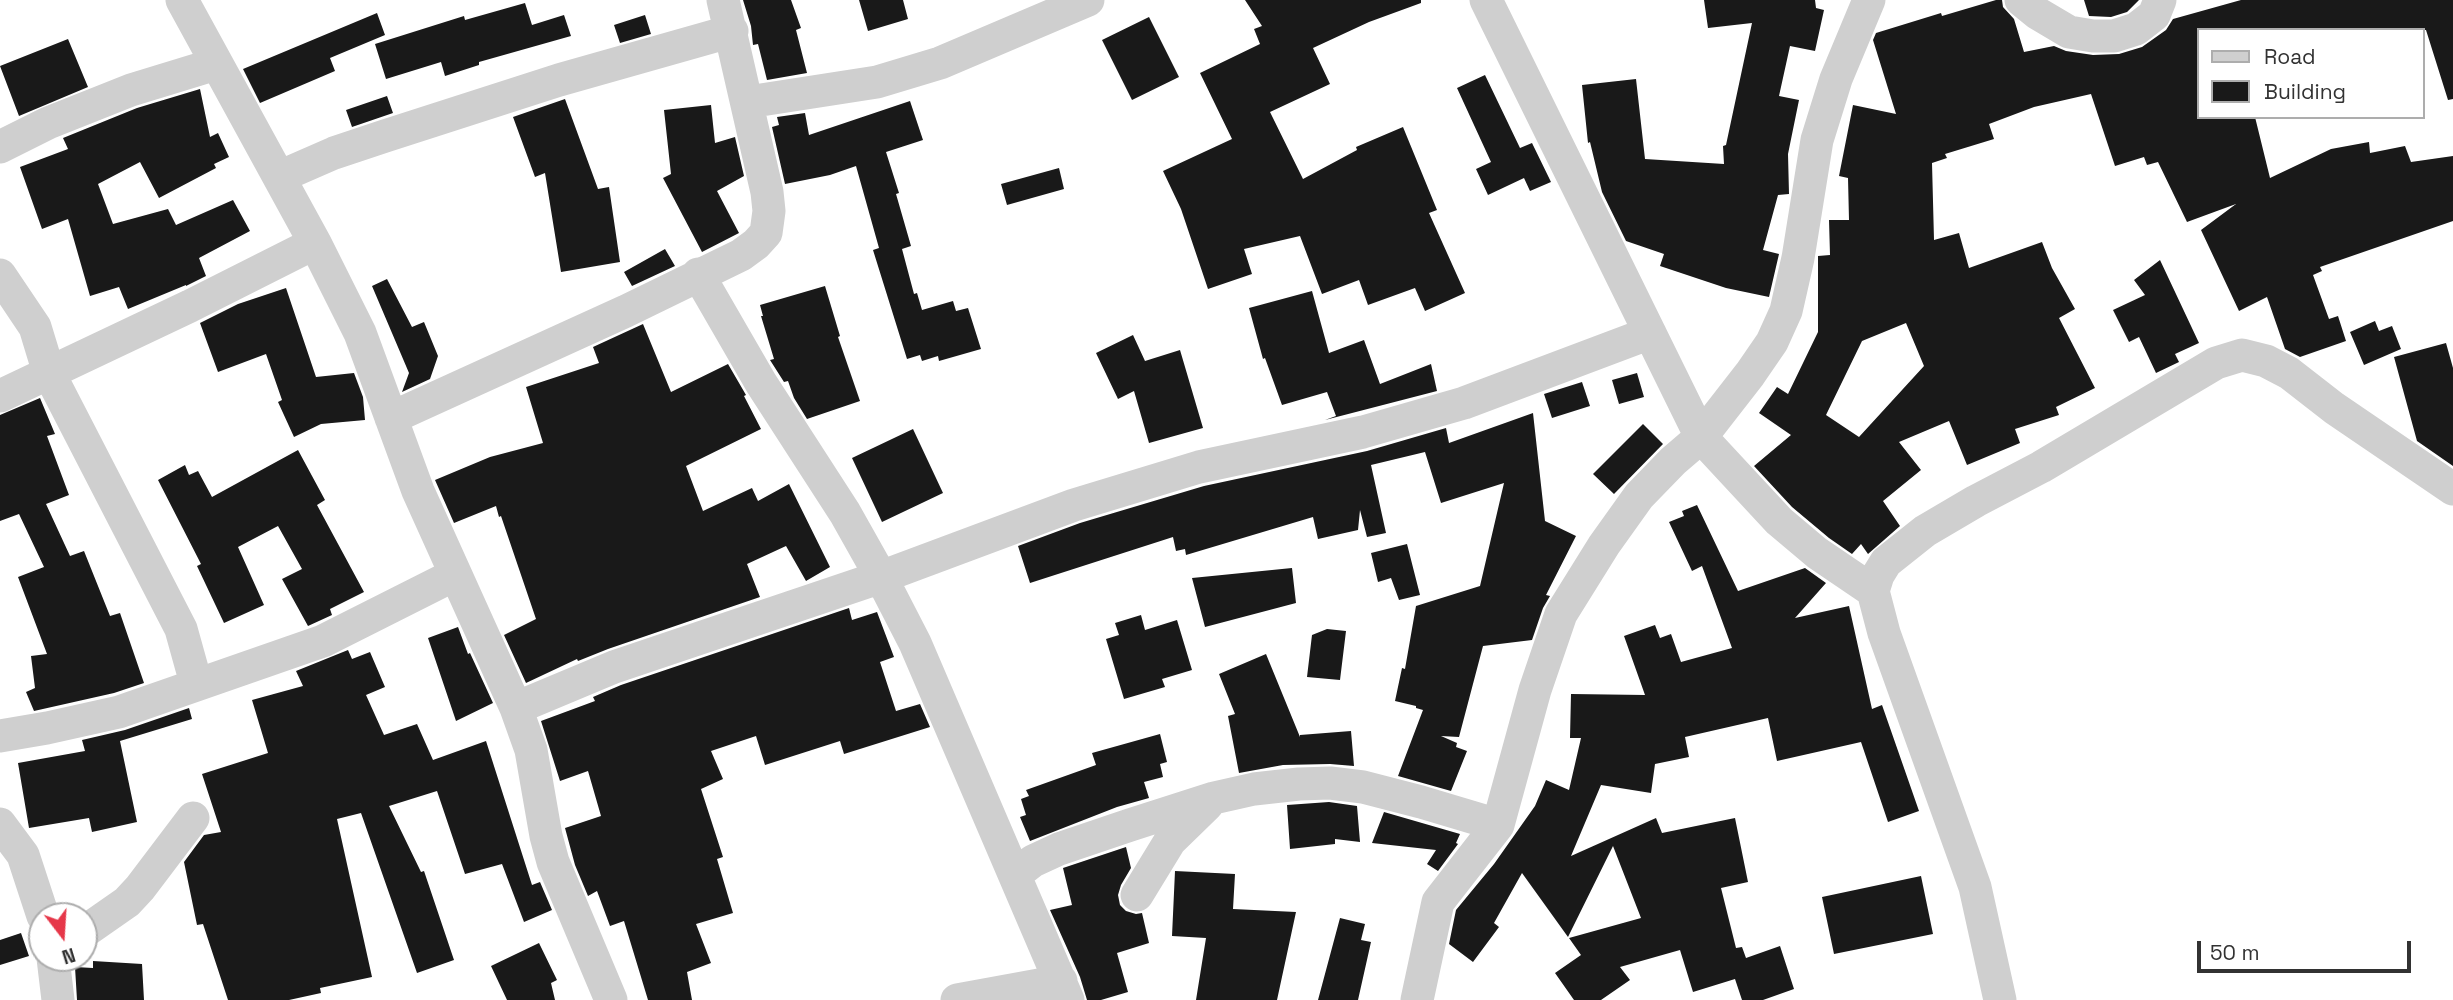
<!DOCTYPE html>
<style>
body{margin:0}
#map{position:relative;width:2453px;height:1000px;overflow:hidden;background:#fff;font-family:"Space Grotesk",sans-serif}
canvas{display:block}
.legend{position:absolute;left:2197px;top:28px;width:228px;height:91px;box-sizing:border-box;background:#fff;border:2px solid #adadad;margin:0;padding:9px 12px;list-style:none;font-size:21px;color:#323232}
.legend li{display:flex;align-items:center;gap:14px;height:35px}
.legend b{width:35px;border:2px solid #adadad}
.north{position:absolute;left:28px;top:902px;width:70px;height:70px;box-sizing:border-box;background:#fff;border:2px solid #adadad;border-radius:50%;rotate:163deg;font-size:19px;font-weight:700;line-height:28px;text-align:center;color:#323232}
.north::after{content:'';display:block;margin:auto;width:24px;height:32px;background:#e63749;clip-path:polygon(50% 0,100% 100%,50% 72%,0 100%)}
.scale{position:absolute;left:2197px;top:941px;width:214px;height:32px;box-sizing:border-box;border:4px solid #323232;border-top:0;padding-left:9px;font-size:21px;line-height:24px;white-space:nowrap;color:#323232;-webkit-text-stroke:5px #fff;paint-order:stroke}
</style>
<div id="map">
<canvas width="2453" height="1000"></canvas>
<ul class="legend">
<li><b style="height:9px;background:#cfcfcf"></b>Road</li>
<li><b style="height:19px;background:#191919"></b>Building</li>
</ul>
<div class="north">N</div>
<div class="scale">50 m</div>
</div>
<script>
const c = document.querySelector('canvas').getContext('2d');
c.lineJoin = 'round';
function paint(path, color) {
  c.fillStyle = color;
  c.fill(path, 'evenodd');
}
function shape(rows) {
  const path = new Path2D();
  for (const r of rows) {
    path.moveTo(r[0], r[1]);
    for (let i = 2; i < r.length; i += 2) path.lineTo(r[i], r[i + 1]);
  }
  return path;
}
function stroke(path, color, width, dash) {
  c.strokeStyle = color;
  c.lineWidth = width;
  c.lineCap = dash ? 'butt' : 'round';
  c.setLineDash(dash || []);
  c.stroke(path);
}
paint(shape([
 [743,0,791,0,801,28,796,30,807,73,767,80,758,44,753,45,751,26],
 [859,0,903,0,908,19,868,31],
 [1245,0,1421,0,1421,3,1369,22,1313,48,1330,84,1270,112,1303,179,1357,150,1356,147,1403,127,1437,210,1429,213,1465,293,1425,311,1415,288,1368,305,1359,280,1322,294,1300,236,1244,249,1252,274,1208,289,1181,209,1163,171,1232,139,1200,73,1260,44,1254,29,1262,26],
 [1704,0,1815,0,1816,8,1824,10,1815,51,1790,46,1779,96,1799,100,1788,154,1789,194,1778,195,1763,250,1779,254,1769,297,1726,288,1660,266,1664,254,1626,241,1602,192,1590,142,1588,143,1582,85,1636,79,1645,159,1724,164,1723,146,1726,145,1752,23,1708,28],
 [1996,0,2002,0,2003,7,2014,19,2024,52,2054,46,2066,51,2093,55,2119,54,2142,47,2166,30,2173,19,2241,0,2453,0,2453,99,2448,100,2426,30,2199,30,2199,117,2255,117,2270,178,2331,149,2369,142,2370,153,2405,146,2411,162,2453,156,2453,221,2320,267,2322,271,2313,275,2329,319,2338,316,2346,341,2300,357,2285,349,2267,297,2239,311,2201,230,2236,204,2187,222,2158,162,2147,165,2144,157,2115,166,2091,94,2034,107,1989,124,1994,139,1945,154,1947,158,1932,163,1934,240,1959,233,1969,268,2042,242,2052,268,2075,309,2059,318,2095,388,2056,407,2059,415,2015,429,2020,443,1967,465,1949,421,1899,442,1921,470,1883,501,1900,526,1868,554,1861,544,1852,554,1829,538,1792,507,1754,466,1791,435,1759,413,1777,387,1788,394,1818,332,1818,256,1830,255,1829,220,1849,220,1848,178,1839,176,1853,105,1896,114,1873,40,1876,33,1941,13,1942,16],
 [1906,323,1924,366,1859,437,1826,415,1862,341],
 [2084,0,2139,0,2127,12,2111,17,2089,16],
 [525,3,532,25,564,15,571,36,479,62,479,65,445,76,441,62,386,79,375,44,464,16,465,20],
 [377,13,385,35,330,58,335,71,260,103,243,69],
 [645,15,651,34,620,43,614,25],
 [1149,17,1179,77,1132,100,1102,40],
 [68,39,88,87,19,116,0,66],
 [1485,75,1520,148,1532,143,1551,182,1530,191,1524,178,1488,195,1476,169,1491,162,1457,88],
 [200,89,210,137,218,133,229,157,214,164,216,168,159,198,140,162,98,184,113,224,168,209,176,225,233,200,250,231,199,258,206,276,186,286,186,285,128,309,119,287,90,296,68,219,42,229,20,167,68,149,63,138,137,108],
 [387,96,393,113,352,127,346,110],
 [565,99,598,189,609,187,620,262,561,272,545,173,535,177,513,117],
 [910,101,923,140,886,152,899,193,896,194,911,246,902,249,914,294,917,293,922,310,953,301,956,311,968,308,981,349,939,361,938,356,922,361,920,355,907,359,873,250,879,248,856,166,830,175,785,184,772,127,779,125,777,117,805,113,809,135],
 [711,105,715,143,735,137,744,176,717,191,739,233,702,252,663,178,671,174,664,110],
 [1059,168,1064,189,1007,205,1001,184],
 [665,249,675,266,632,286,624,272],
 [2160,260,2199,343,2175,354,2179,362,2156,373,2139,337,2129,342,2113,310,2145,295,2134,280],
 [387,279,412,327,424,322,438,356,430,379,402,392,409,373,372,286],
 [825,286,840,336,838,337,860,401,807,419,794,398,788,381,784,382,770,360,774,359,761,316,763,316,760,305],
 [286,288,316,377,354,373,363,397,365,420,321,424,294,437,278,402,282,400,266,354,218,372,200,323,238,304],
 [1312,291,1329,353,1364,340,1380,384,1431,364,1437,391,1325,420,1336,416,1327,392,1282,405,1265,358,1263,359,1249,308],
 [2375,321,2379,331,2392,326,2401,349,2364,365,2350,332],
 [643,324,671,392,728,364,746,395,744,396,761,429,686,466,703,511,752,488,758,501,789,484,830,567,806,581,786,546,747,564,760,597,608,649,578,661,577,659,526,683,504,635,536,619,501,516,499,517,496,506,454,523,435,480,490,457,543,443,526,387,599,363,593,347],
 [1133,335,1145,361,1180,350,1203,428,1149,443,1134,391,1118,399,1096,353],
 [2446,343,2453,368,2453,466,2417,441,2394,357],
 [1637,373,1644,397,1619,404,1612,380],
 [1582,382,1590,406,1552,418,1544,394],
 [40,398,55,434,47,436,69,495,46,504,70,556,84,551,110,616,120,613,144,683,114,693,34,711,26,692,35,688,31,656,47,654,18,577,44,567,19,514,0,521,0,415],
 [1533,413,1545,521,1576,536,1546,595,1550,596,1543,608,1532,640,1483,646,1459,737,1441,736,1457,743,1456,747,1467,751,1451,791,1398,776,1423,710,1416,708,1416,706,1395,701,1402,668,1405,669,1416,606,1480,586,1504,483,1441,503,1425,452,1371,465,1386,533,1367,537,1360,510,1358,530,1318,539,1313,517,1186,555,1185,549,1176,551,1173,537,1030,583,1018,546,1080,523,1204,486,1367,451,1446,428,1449,443],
 [1643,424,1663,444,1614,494,1593,474],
 [913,429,943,493,882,522,852,458],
 [298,450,325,500,317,505,364,592,330,609,332,615,308,626,282,579,302,569,278,526,238,547,264,605,224,623,197,566,201,564,158,480,185,465,189,475,198,471,212,497],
 [1697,505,1738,591,1805,568,1826,583,1795,618,1849,606,1872,709,1882,705,1919,811,1888,822,1861,742,1777,761,1768,718,1685,737,1689,757,1655,764,1651,793,1601,785,1571,856,1656,818,1662,833,1735,818,1748,882,1721,888,1736,948,1742,947,1746,958,1780,946,1794,989,1763,1000,1742,1000,1735,979,1693,992,1680,950,1620,967,1630,980,1601,1000,1574,1000,1555,973,1581,955,1569,938,1641,918,1613,846,1568,937,1522,873,1494,923,1499,927,1473,962,1449,944,1456,910,1494,864,1535,806,1546,780,1569,790,1581,738,1570,738,1571,694,1645,695,1624,636,1655,625,1660,638,1671,634,1681,662,1732,648,1702,566,1692,571,1669,522,1684,516,1682,511],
 [1407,544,1420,595,1399,600,1391,578,1378,582,1371,553],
 [1292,568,1296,603,1205,627,1192,578],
 [849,608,852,620,877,612,894,657,880,662,896,711,920,704,930,727,844,754,840,741,765,765,756,736,711,751,723,779,701,789,723,857,717,859,733,913,696,924,711,963,687,972,692,1000,648,1000,624,921,610,926,597,891,588,896,575,865,565,828,601,816,588,771,560,781,541,721,595,701,593,697,621,685],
 [1141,615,1145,630,1177,620,1192,670,1162,679,1165,687,1124,699,1106,639,1119,635,1115,623],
 [458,627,468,654,470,653,493,703,456,721,428,638],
 [1327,629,1346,631,1340,680,1307,677,1312,635],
 [348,650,352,659,370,652,385,687,366,695,384,735,417,724,433,760,486,741,532,885,540,882,552,910,524,922,502,864,465,874,437,791,389,806,421,872,424,871,454,960,417,973,361,813,337,819,372,977,320,988,321,993,289,1000,228,1000,203,924,197,925,184,862,204,835,221,832,202,774,268,753,252,700,303,686,296,671],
 [1266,654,1300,737,1300,735,1351,731,1354,766,1330,764,1283,765,1239,773,1228,716,1235,714,1219,674],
 [189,708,192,719,120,741,137,822,92,832,89,818,29,828,18,763,85,751,82,740,125,730],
 [1160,734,1167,762,1160,764,1163,777,1144,782,1149,798,1117,807,1030,841,1020,817,1026,815,1021,799,1029,796,1026,790,1096,765,1092,753],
 [1329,802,1357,806,1360,842,1335,839,1335,844,1290,849,1287,805],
 [1384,812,1460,834,1456,843,1458,844,1438,871,1427,864,1436,850,1372,843],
 [1126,847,1131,868,1121,885,1118,895,1120,905,1126,911,1136,914,1142,913,1149,943,1117,953,1128,992,1101,1000,1087,1000,1080,977,1050,910,1072,905,1063,868],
 [1175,871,1235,874,1233,909,1296,912,1277,1000,1196,1000,1206,938,1172,936],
 [1921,876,1933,934,1834,954,1822,897],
 [1340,918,1365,924,1361,940,1371,942,1358,1000,1318,1000],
 [21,933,29,956,0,965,0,940],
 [539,943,557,980,551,983,555,1000,507,1000,491,966],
 [93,961,142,964,144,1000,77,1000,75,967,93,968]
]), '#191919');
stroke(shape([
 [182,0,315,243,360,333,418,491,516,708,531,750,546,836,553,862,611,1000],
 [1486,0,1701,437,1779,521,1817,553,1873,591],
 [2021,0,2037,13,2069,32,2093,36,2114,36,2136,29,2154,15,2160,0],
 [748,102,877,82,940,63,1088,0],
 [0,147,48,123,131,90,216,64],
 [279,177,334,153,385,136,559,80,732,31],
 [698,274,761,383,845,513,881,577,915,643,1068,1000],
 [0,275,35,327,49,373,181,629,196,683],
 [0,396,190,306,315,243],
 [391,418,626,311,741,255,756,244,766,233,769,211,767,192,723,0],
 [516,708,614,667,881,577,1074,505,1199,467,1363,432,1464,403,1650,333],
 [0,736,47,728,119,712,323,641,454,575],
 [0,824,23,855,43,916],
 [1015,875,1033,861,1059,849,1130,825,1214,798,1254,789,1299,784,1330,783,1363,787,1421,802,1498,825],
 [1137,895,1170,841,1207,805],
 [84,932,127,902,140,888,193,818],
 [53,958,58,1000],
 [957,1000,1061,981],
 [1417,1000,1438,902,1498,825,1535,690,1561,614,1604,545,1639,496,1673,461,1701,437,1750,374,1772,342,1786,311,1798,258,1817,140,1836,79,1869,0],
 [2000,1000,1975,887,1884,633,1873,591,1878,575,1886,562,1925,531,1976,501,2041,467,2216,363,2242,355,2266,361,2289,373,2334,408,2453,489]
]), '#cfcfcf', 33);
</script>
